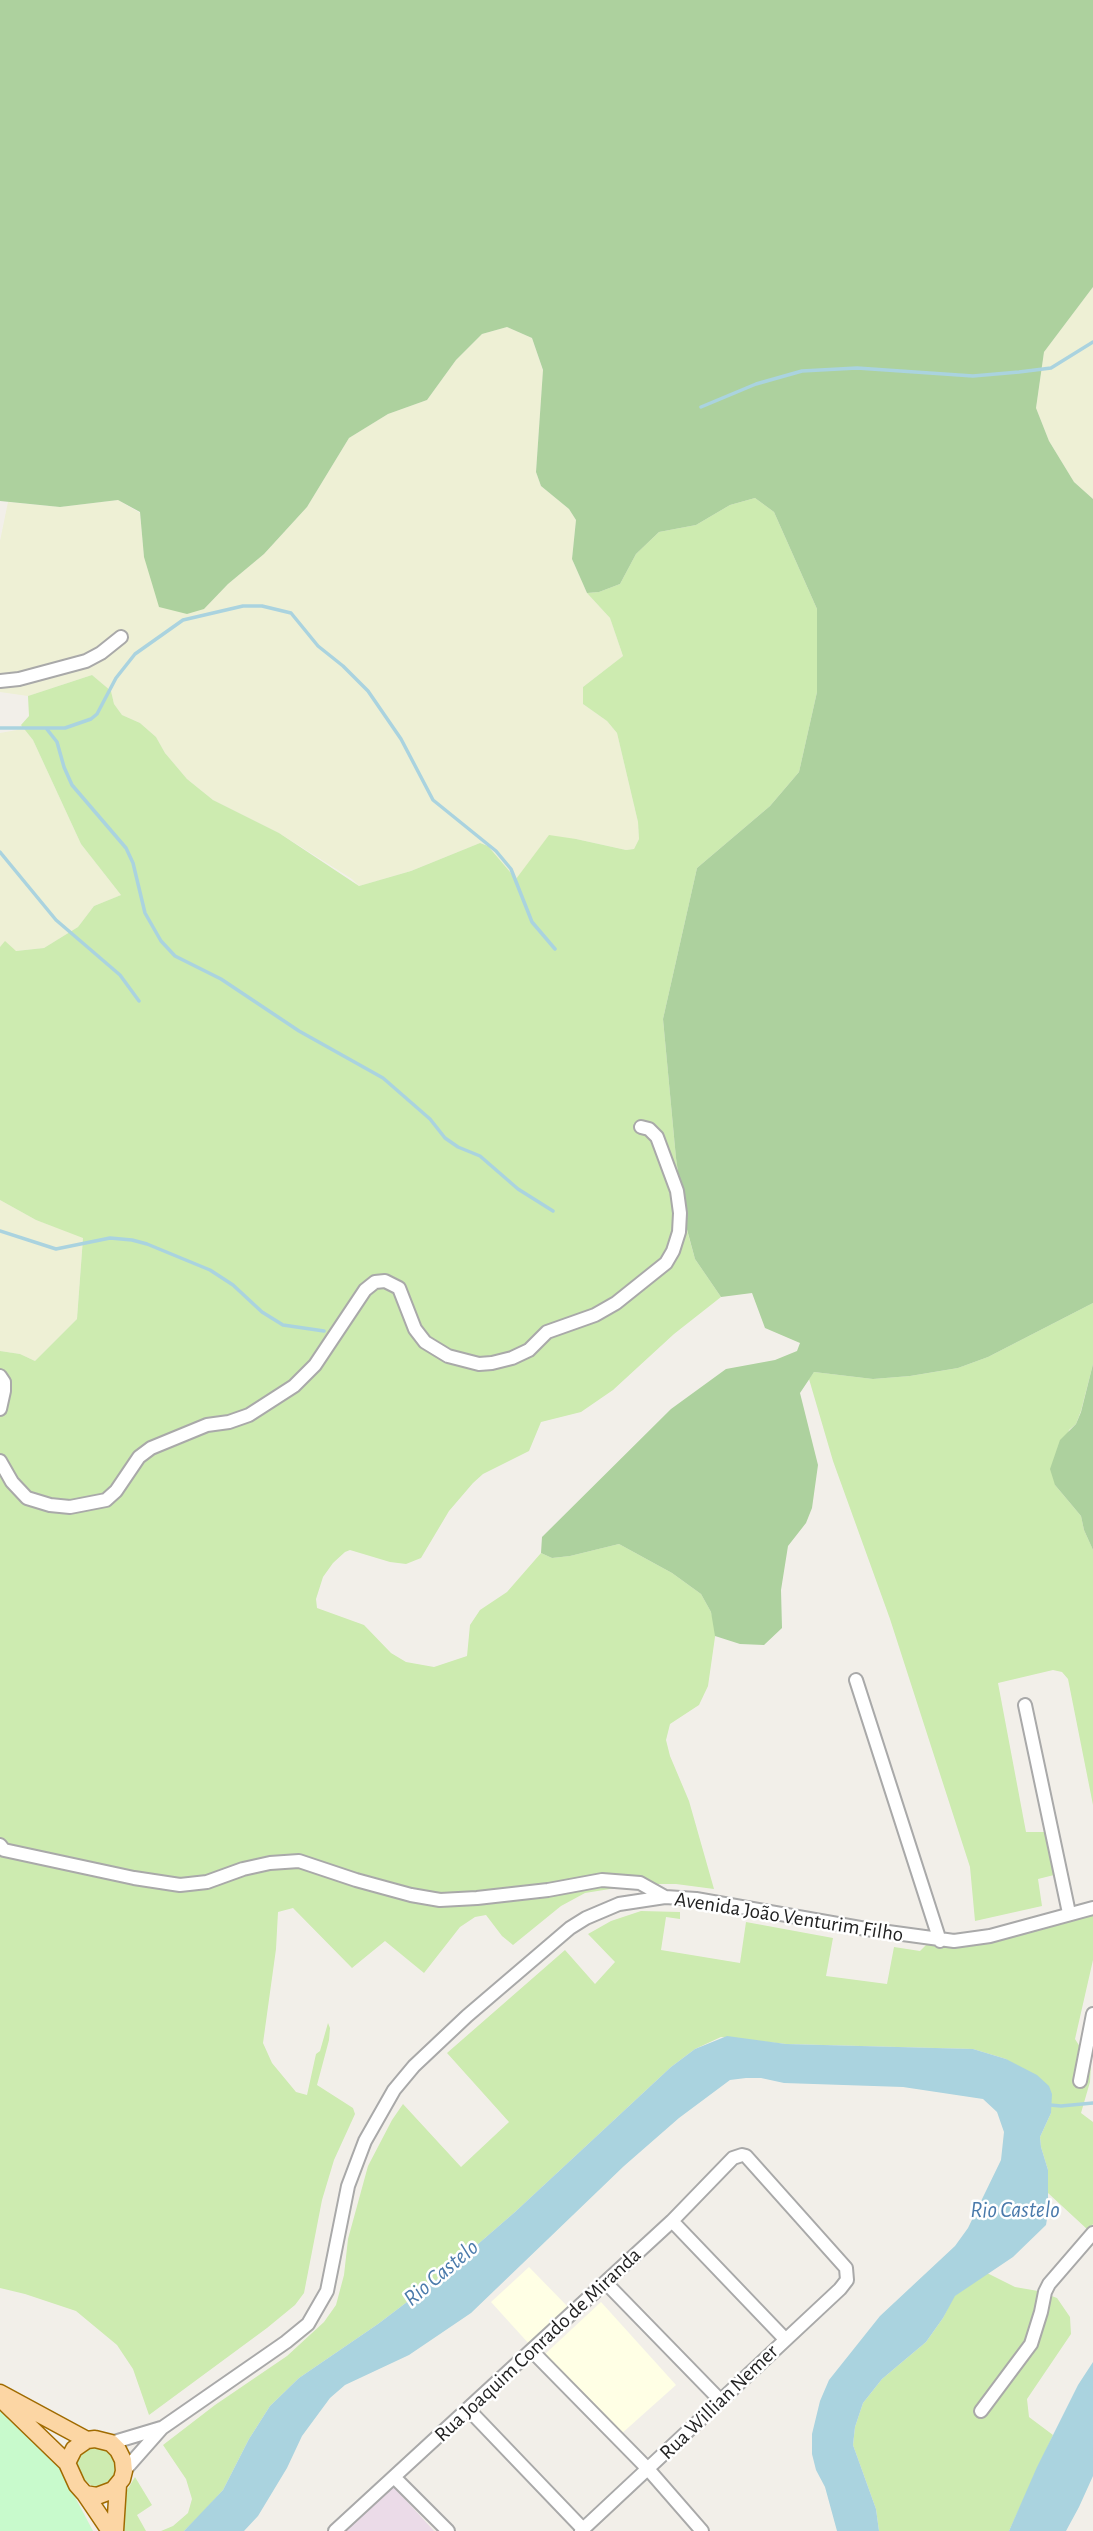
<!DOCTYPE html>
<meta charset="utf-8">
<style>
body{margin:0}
canvas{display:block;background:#f2efe9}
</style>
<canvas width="1093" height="2531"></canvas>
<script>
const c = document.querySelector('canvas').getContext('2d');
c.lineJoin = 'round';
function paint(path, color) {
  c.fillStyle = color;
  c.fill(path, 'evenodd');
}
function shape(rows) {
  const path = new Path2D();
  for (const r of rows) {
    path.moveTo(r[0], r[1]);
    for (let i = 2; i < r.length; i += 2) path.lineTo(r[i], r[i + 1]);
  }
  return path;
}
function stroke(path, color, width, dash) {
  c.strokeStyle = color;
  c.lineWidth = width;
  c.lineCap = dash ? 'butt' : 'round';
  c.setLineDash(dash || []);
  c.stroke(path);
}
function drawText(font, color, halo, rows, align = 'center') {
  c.font = font + ' "Alegreya Sans",sans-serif';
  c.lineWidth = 5;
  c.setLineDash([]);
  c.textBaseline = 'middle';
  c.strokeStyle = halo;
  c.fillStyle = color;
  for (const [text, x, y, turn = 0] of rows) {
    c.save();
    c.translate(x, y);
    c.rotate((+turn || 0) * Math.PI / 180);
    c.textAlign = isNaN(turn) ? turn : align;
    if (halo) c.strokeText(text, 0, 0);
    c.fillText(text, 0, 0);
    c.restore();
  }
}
paint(shape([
 [393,2486,434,2531,345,2531]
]), '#ebdbe8');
paint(shape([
 [529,2267,569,2308,530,2345,491,2302],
 [601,2302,676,2385,620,2435,544,2355]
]), '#ffffe5');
paint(shape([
 [1093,287,1093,499,1074,482,1049,441,1036,408,1044,352],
 [507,327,532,338,543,371,536,472,541,486,569,509,576,520,572,559,587,593,610,618,623,656,583,687,583,704,607,721,617,733,638,822,639,839,634,849,626,850,576,839,516,879,488,846,480,843,411,871,359,886,352,879,279,833,213,800,187,779,165,753,156,737,140,723,122,715,114,704,111,691,92,675,28,696,0,692,0,541,8,502,60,507,118,500,140,513,144,557,204,609,228,584,264,554,307,507,349,438,388,414,427,400,456,360,482,334],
 [21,725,33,740,81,844,121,895,94,906,78,927,44,948,15,951,0,947,0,733,17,730],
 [0,1200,36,1220,83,1237,77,1319,35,1361,20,1354,0,1351]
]), '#eef0d5');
paint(shape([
 [755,498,774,512,817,609,817,692,799,772,770,806,697,868,663,1019,676,1158,685,1223,695,1259,721,1297,674,1334,613,1390,581,1412,541,1422,529,1451,483,1474,473,1483,449,1511,421,1558,406,1564,390,1562,350,1550,345,1552,333,1563,323,1577,316,1599,317,1608,364,1625,391,1653,406,1662,434,1667,467,1656,470,1625,480,1610,507,1592,541,1553,552,1558,570,1556,619,1544,672,1573,701,1594,711,1612,716,1630,708,1686,699,1705,670,1724,666,1740,670,1756,689,1801,714,1889,676,1884,641,1884,585,1893,561,1906,513,1945,502,1936,486,1915,475,1917,460,1927,424,1973,385,1941,352,1968,293,1908,278,1912,276,1949,263,2043,272,2063,296,2092,307,2095,316,2054,320,2051,328,2023,330,2028,329,2040,317,2085,353,2108,355,2114,334,2160,322,2200,304,2293,295,2305,267,2328,149,2415,133,2369,117,2345,76,2311,25,2294,0,2288,0,1351,20,1354,35,1361,77,1319,83,1238,36,1220,0,1200,0,947,5,941,16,951,44,948,78,927,94,906,121,895,81,844,33,740,21,725,29,716,28,696,92,675,111,691,114,704,122,715,140,723,156,737,165,753,187,779,213,800,279,833,359,886,411,871,480,843,488,846,516,879,549,835,576,839,626,850,634,849,639,839,638,822,617,733,607,721,583,704,583,687,623,656,610,618,587,593,599,592,620,584,636,554,659,532,696,525,730,505],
 [1093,1303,1093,1364,1081,1411,1076,1424,1069,1430,1055,1485,1081,1516,1084,1530,1093,1550,1093,1805,1068,1679,1062,1672,1053,1670,998,1683,1026,1832,1053,1832,1062,1873,1038,1879,1042,1906,975,1921,970,1867,890,1619,833,1461,809,1379,814,1372,873,1379,910,1376,958,1368,988,1357],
 [641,1911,680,1912,680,1919,666,1917,661,1950,740,1963,746,1922,833,1938,826,1976,887,1984,894,1947,920,1951,931,1940,960,1940,1093,1912,1093,1960,1075,2039,1091,2064,1090,2082,1081,2113,1093,2122,1093,2224,1088,2230,1048,2193,1048,2170,1041,2147,1040,2137,1051,2113,1006,2059,973,2049,786,2044,721,2037,695,2049,671,2067,515,2212,440,2277,378,2324,299,2378,270,2406,249,2439,223,2490,202,2513,184,2531,161,2531,173,2526,188,2513,192,2499,186,2479,163,2445,215,2405,287,2356,324,2322,336,2305,344,2275,348,2239,368,2166,392,2120,403,2104,461,2167,509,2122,447,2053,565,1950,595,1984,615,1962,588,1934,611,1921],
 [987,2273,1015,2287,1038,2291,1057,2298,1070,2317,1071,2334,1027,2399,1029,2417,1053,2435,1009,2531,879,2531,876,2509,853,2445,855,2427,863,2403,882,2379,926,2342,943,2318,954,2296],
 [86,2445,109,2450,115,2459,117,2474,112,2482,98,2488,93,2487,78,2474,74,2459],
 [135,2477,152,2505,137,2515,146,2531,124,2531,123,2512,126,2492]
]), '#cdebb0');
paint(shape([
 [0,0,1093,0,1093,287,1044,352,1036,408,1049,441,1074,482,1093,499,1093,1303,988,1357,958,1368,910,1376,873,1379,814,1372,800,1393,818,1465,812,1508,806,1523,788,1546,781,1590,782,1628,764,1645,740,1644,715,1636,711,1612,701,1594,672,1573,619,1544,570,1556,552,1558,541,1553,542,1537,671,1409,726,1369,775,1360,797,1351,800,1343,765,1328,752,1293,721,1297,695,1259,685,1222,676,1158,663,1019,697,868,770,806,799,772,817,692,817,609,774,512,755,498,730,505,696,525,659,532,636,554,620,584,599,592,587,593,572,559,576,520,569,509,541,486,536,472,543,370,532,338,507,327,482,334,456,360,427,400,388,414,349,438,307,507,264,554,228,584,204,609,187,614,159,607,144,557,140,512,118,500,60,507,0,501],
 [1093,1364,1093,1550,1084,1530,1081,1516,1055,1485,1050,1469,1060,1440,1076,1424,1081,1412]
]), '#add19e');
paint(shape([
 [0,2407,8,2412,59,2467,93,2531,0,2531]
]), '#c8facc');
paint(shape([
 [727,2036,786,2044,973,2049,1006,2059,1037,2075,1049,2086,1052,2094,1051,2113,1040,2137,1041,2147,1048,2170,1048,2213,1046,2225,1013,2257,955,2296,943,2318,926,2342,882,2379,863,2403,855,2427,853,2445,876,2509,879,2531,837,2531,825,2487,816,2470,812,2454,812,2434,820,2401,829,2380,880,2316,955,2246,968,2228,1001,2160,1004,2132,997,2112,983,2099,903,2087,784,2083,761,2078,746,2078,730,2080,679,2118,624,2166,471,2313,409,2355,345,2385,330,2398,302,2436,287,2468,258,2516,244,2531,184,2531,223,2490,249,2439,270,2406,299,2378,378,2324,440,2277,515,2212,671,2067,695,2049],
 [1093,2362,1093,2476,1079,2507,1066,2531,1009,2531,1037,2467,1078,2385]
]), '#aad3df');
stroke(shape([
 [701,407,756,384,802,371,857,368,973,376,1019,372,1051,368,1093,342],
 [0,728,65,728,91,719,97,714,116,678,135,654,183,620,243,606,262,606,291,613,318,646,343,666,368,691,401,739,433,800,496,851,511,869,532,922,555,949],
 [46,728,57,742,64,767,72,785,126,848,133,863,145,913,161,941,175,956,221,979,299,1031,383,1078,430,1119,445,1138,458,1147,480,1156,518,1189,553,1211],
 [0,852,56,920,120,975,139,1001],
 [0,1231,56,1249,110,1238,132,1240,147,1244,210,1270,233,1285,262,1312,283,1325,324,1331],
 [1050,2105,1061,2106,1093,2103]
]), '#aad3df', 3.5);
const minor = shape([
 [0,681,19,679,86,661,101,653,121,637],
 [0,1376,4,1382,4,1391,0,1409],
 [0,1461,12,1482,27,1498,50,1505,70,1507,106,1500,116,1491,139,1457,151,1448,207,1425,229,1422,249,1415,294,1386,315,1365,365,1290,375,1282,385,1281,399,1288,415,1329,425,1342,448,1356,479,1364,492,1363,512,1358,529,1350,547,1332,595,1315,616,1303,666,1263,673,1251,679,1232,680,1213,677,1191,657,1137,649,1129,641,1127],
 [856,1680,940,1941],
 [1025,1705,1069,1913],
 [0,1845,4,1850,134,1878,180,1885,207,1882,243,1869,270,1863,299,1861,356,1880,411,1895,440,1900,477,1898,548,1890,602,1880,640,1883,665,1897],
 [1080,2081,1093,2014],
 [672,2221,785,2339],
 [606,2283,720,2400],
 [532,2351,648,2469,702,2531],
 [469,2410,583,2529],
 [981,2411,1031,2344,1041,2312,1045,2292,1049,2284,1093,2233],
 [111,2443,161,2428],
 [124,2471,162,2428,286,2342,308,2324,327,2291,348,2186,365,2141,394,2090,414,2066,467,2016,570,1928,586,1918,619,1904,665,1897,696,1899,866,1929,954,1941,990,1936,1093,1908],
 [394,2477,448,2531],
 [335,2531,672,2221,733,2158,742,2155,746,2156,846,2268,847,2280,840,2289,581,2531]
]);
const major = shape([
 [0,2393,87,2440],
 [4,2402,67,2463],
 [95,2439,111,2443,118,2450,123,2460,124,2471,122,2479,113,2490,97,2496,85,2494,77,2485,67,2463,74,2449,87,2440,95,2439],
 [85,2494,110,2531],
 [115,2531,118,2485]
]);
stroke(minor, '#a9a9a9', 16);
stroke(major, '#a06b00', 19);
stroke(minor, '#fff', 12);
stroke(major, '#fcd6a4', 16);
drawText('21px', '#222', '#fff', [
 ["Avenida João Venturim Filho",789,1917,9],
 ["Rua Joaquim Conrado de Miranda",538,2345,-43],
 ["Rua Willian Nemer",719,2402,-44]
]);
drawText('italic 23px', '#4a7aab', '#fff', [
 ["Rio Castelo",1015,2210],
 ["Rio Castelo",441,2273,-40]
]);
</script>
